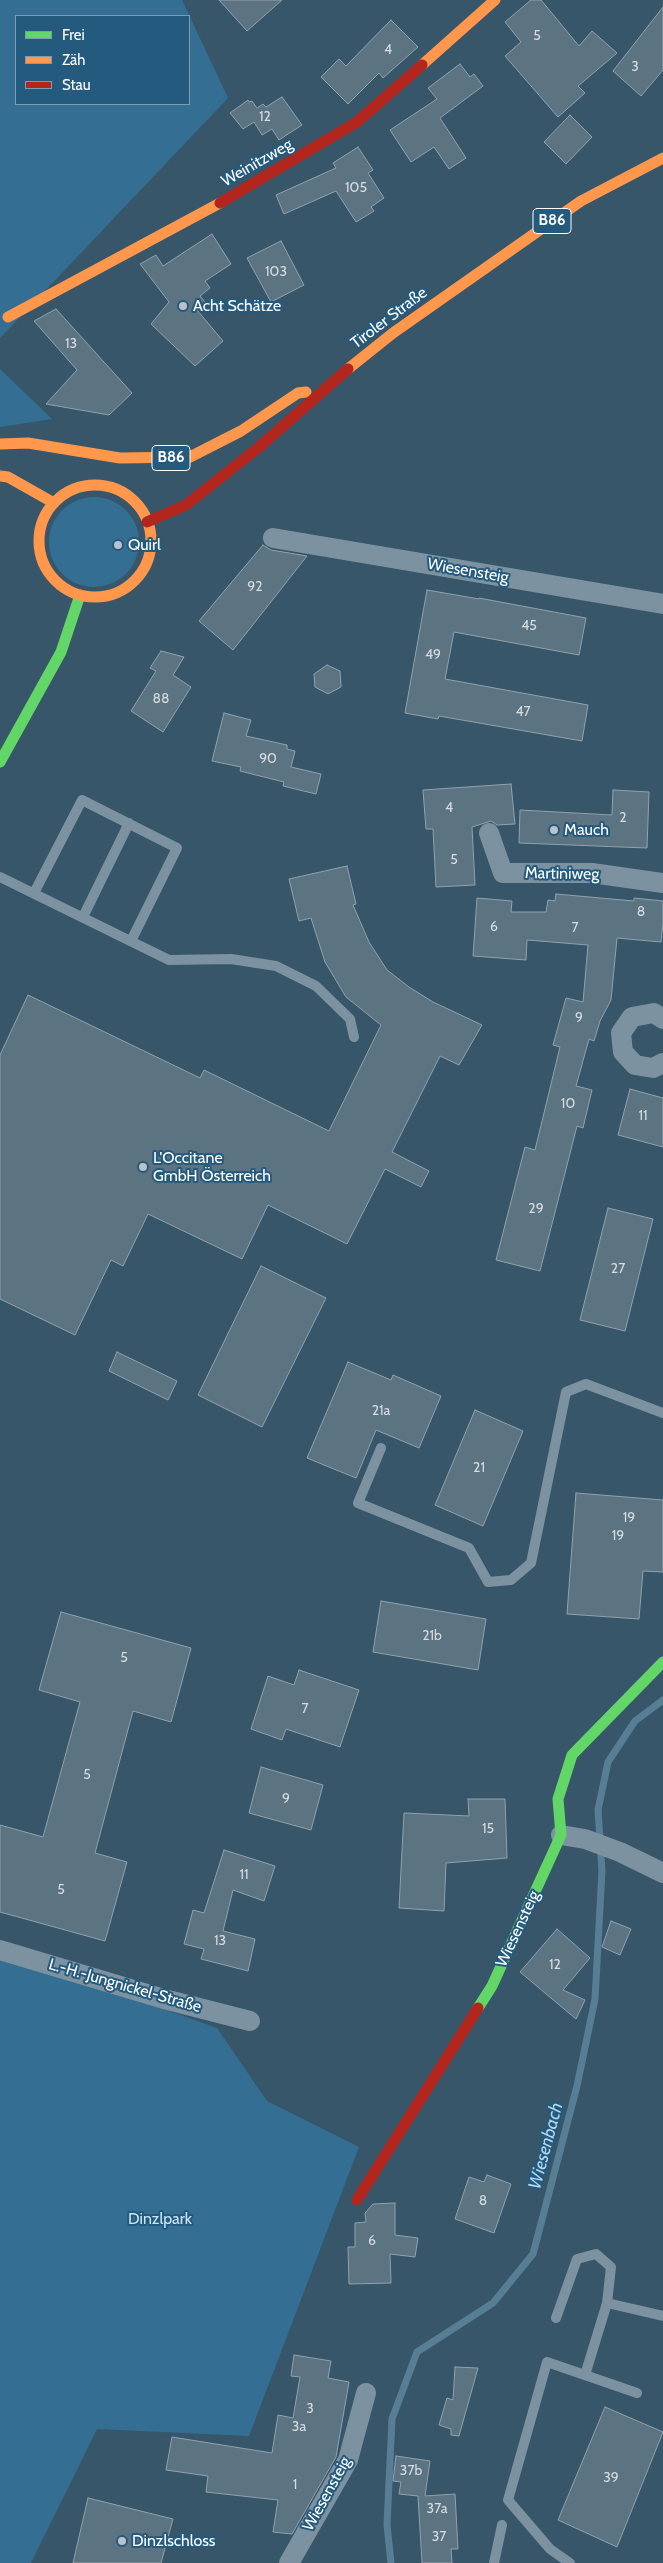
<!DOCTYPE html>
<meta charset="utf-8">
<style>
body{margin:0}
#map{position:relative;width:663px;height:2563px;overflow:hidden;background:#385669;font-family:Cabin,sans-serif}
canvas{display:block}
.legend{position:absolute;left:15px;top:15px;width:175px;height:90px;box-sizing:border-box;background:#235a7e;border:1px solid #7b9cb2;margin:0;padding:6px 9px;list-style:none;font-size:15px;color:#fff}
.legend li{display:flex;align-items:center;gap:10px;height:25px}
.legend b{width:25px;border:1px solid #7b9cb2}
</style>
<div id="map">
<canvas width="663" height="2563"></canvas>
<ul class="legend">
<li><b style="height:6px;background:#63d668"></b>Frei</li>
<li><b style="height:6px;background:#ff974d"></b>Zäh</li>
<li><b style="height:6px;background:#b3261e"></b>Stau</li>
</ul>
</div>
<script>
const c = document.querySelector('canvas').getContext('2d');
c.lineJoin = 'round';
function paint(path, color) {
  c.fillStyle = color;
  c.fill(path, 'evenodd');
}
function shape(rows) {
  const path = new Path2D();
  for (const r of rows) {
    if (r.length === 3) {
      path.moveTo(r[0] + r[2], r[1]);
      path.arc(r[0], r[1], r[2], 0, 2 * Math.PI);
      continue;
    }
    path.moveTo(r[0], r[1]);
    for (let i = 2; i < r.length; i += 2) path.lineTo(r[i], r[i + 1]);
  }
  return path;
}
function stroke(path, color, width, dash) {
  c.strokeStyle = color;
  c.lineWidth = width;
  c.lineCap = dash ? 'butt' : 'round';
  c.setLineDash(dash || []);
  c.stroke(path);
}
function drawText(font, color, halo, rows, align = 'center') {
  c.font = font + ' Cabin,sans-serif';
  c.lineWidth = 4;
  c.setLineDash([]);
  c.textBaseline = 'middle';
  c.strokeStyle = halo;
  c.fillStyle = color;
  for (const [text, x, y, turn = 0] of rows) {
    c.save();
    c.translate(x, y);
    c.rotate((+turn || 0) * Math.PI / 180);
    c.textAlign = isNaN(turn) ? turn : align;
    if (halo) c.strokeText(text, 0, 0);
    c.fillText(text, 0, 0);
    c.restore();
  }
}
paint(shape([
 [0,0,182,0,228,98,0,338],
 [16,16,189,16,189,104,16,104],
 [0,369,52,419,0,427],
 [94,542,45],
 [0,1951,217,2028,267,2101,359,2147,249,2436,97,2429,31,2563,0,2563]
]), '#346f93');
stroke(shape([
 [391,2563,387,2525,392,2419,417,2352,493,2303,533,2254,577,2086,595,1999,602,1871,598,1810,608,1762,635,1721,663,1700]
]), '#587e96', 7);
const building = shape([
 [219,0,282,0,247,31,219,0],
 [531,0,541,0,579,46,592,31,617,53,578,86,585,93,558,117,505,56,521,42,505,22,531,0],
 [663,7,663,70,641,96,613,71,663,7],
 [391,20,418,47,383,78,379,73,348,104,321,77,339,59,346,66,391,20],
 [460,64,470,77,474,74,483,86,440,118,466,158,449,169,434,147,411,162,390,130,437,99,428,88,460,64],
 [282,97,302,125,279,140,272,129,262,135,254,122,243,129,230,113,248,100,249,102,252,101,257,108,263,104,266,107,282,97],
 [570,115,592,137,566,164,544,142,570,115],
 [358,147,373,170,368,173,384,198,371,207,374,211,356,222,336,191,284,214,276,195,336,168,333,163,358,147],
 [212,234,231,264,205,281,210,288,200,296,205,302,197,310,223,341,195,366,151,324,169,302,140,264,156,255,163,266,212,234],
 [281,241,304,285,271,302,247,258,281,241],
 [56,309,132,393,109,415,46,404,77,370,34,321,56,309],
 [263,545,271,550,307,556,233,650,199,621,263,545],
 [427,590,479,599,479,598,586,618,579,655,454,632,445,679,588,705,582,741,439,716,438,719,405,713,427,590],
 [161,651,184,657,173,675,191,687,163,732,131,711,156,671,150,668,161,651],
 [327,665,340,671,341,687,328,694,315,687,314,674,327,665],
 [224,713,251,720,246,736,287,745,287,749,295,751,291,767,321,774,316,794,283,786,284,782,240,771,241,767,212,761,224,713],
 [511,784,515,824,497,825,491,821,472,827,475,885,436,887,433,829,426,829,423,790,511,784],
 [613,790,649,792,647,848,519,843,520,810,612,815,613,790],
 [347,866,356,904,353,905,369,942,387,970,409,987,433,1002,482,1025,459,1065,440,1056,392,1152,429,1171,421,1187,385,1169,347,1244,268,1205,242,1259,148,1214,123,1266,111,1260,75,1335,0,1299,0,1055,28,995,200,1078,204,1070,329,1131,381,1025,346,997,325,962,311,918,299,921,289,879,347,866],
 [556,894,634,901,634,898,663,901,663,923,661,942,617,938,611,1000,600,1021,594,1041,589,1039,576,1086,592,1090,583,1128,577,1126,540,1271,496,1260,525,1147,535,1150,560,1047,553,1045,566,998,583,1002,588,945,527,940,526,960,473,956,477,898,512,901,511,912,546,912,548,900,555,901,556,894],
 [630,1089,663,1098,663,1147,618,1135,630,1089],
 [608,1208,653,1219,625,1331,580,1320,608,1208],
 [261,1266,326,1298,262,1427,198,1395,261,1266],
 [117,1352,177,1381,168,1400,109,1371,117,1352],
 [348,1362,391,1380,393,1375,441,1396,419,1448,376,1430,356,1478,307,1458,348,1362],
 [475,1410,523,1431,483,1526,435,1505,475,1410],
 [576,1493,663,1500,663,1572,643,1571,639,1619,567,1614,576,1493],
 [381,1601,486,1619,478,1670,373,1652,381,1601],
 [61,1612,191,1648,171,1722,133,1711,95,1853,127,1862,105,1941,0,1912,0,1825,43,1837,80,1702,39,1690,61,1612],
 [299,1670,359,1690,340,1747,286,1729,282,1740,251,1729,268,1676,294,1685,299,1670],
 [261,1767,323,1785,311,1830,249,1813,261,1767],
 [468,1799,505,1799,507,1858,446,1863,444,1911,399,1908,404,1813,469,1816,468,1799],
 [224,1850,275,1866,264,1901,233,1890,223,1931,255,1939,248,1971,201,1959,204,1949,184,1944,193,1910,204,1913,224,1850],
 [611,1921,631,1929,620,1955,602,1947,611,1921],
 [557,1929,590,1958,563,1990,585,2000,576,2019,520,1972,557,1929],
 [487,2175,511,2184,494,2233,455,2219,469,2177,484,2182,487,2175],
 [395,2203,395,2235,418,2238,415,2257,390,2254,391,2283,349,2284,348,2247,355,2247,355,2223,366,2222,365,2213,373,2204,395,2203],
 [294,2355,331,2361,328,2378,349,2382,336,2457,292,2534,273,2532,278,2500,206,2492,208,2476,166,2470,172,2437,272,2453,278,2415,293,2418,300,2377,291,2376,294,2355],
 [455,2367,478,2368,459,2436,451,2435,451,2429,439,2425,447,2398,453,2400,455,2367],
 [605,2407,663,2432,617,2547,558,2520,605,2407],
 [396,2456,430,2461,425,2496,455,2494,458,2549,451,2549,452,2563,422,2563,418,2496,399,2494,401,2482,393,2481,396,2456],
 [88,2498,173,2519,161,2563,73,2563,88,2498]
]);
paint(building, '#5c7382');
stroke(building, '#90a2ae', 1);
stroke(shape([
 [0,877,169,960,231,959,276,966,316,986,350,1019,354,1037],
 [34,893,82,800,177,848,131,941],
 [83,917,129,823],
 [381,1448,358,1503,469,1548,488,1582,511,1580,531,1563,566,1392,586,1384,663,1413],
 [607,2303,663,2316],
 [556,2318,577,2259,596,2254,611,2267,607,2303,585,2375],
 [494,2563,502,2525],
 [570,2563,550,2549,508,2500,547,2362,637,2393]
]), '#7c92a0', 10);
stroke(shape([
 [273,538,663,604],
 [489,833,503,873,592,873,663,883],
 [663,1019,654,1013,632,1017,621,1033,623,1052,635,1065,653,1068,663,1063],
 [561,1835,585,1839,620,1852,663,1873],
 [0,1950,164,1999,250,2021],
 [289,2563,348,2460,366,2393]
]), '#7c92a0', 20);
stroke(shape([
 [0,762,61,652,80,595],
 [478,2008,492,1986,561,1835,558,1799,572,1755,663,1662]
]), '#63d668', 11);
stroke(shape([
 [422,65,495,0],
 [8,317,220,203],
 [348,369,393,333,581,201,663,158],
 [0,444,28,443,120,458,190,457,241,431,298,393,306,392],
 [0,476,8,477,54,503],
 [95,541,56]
]), '#ff974d', 11);
stroke(shape([
 [220,203,357,122,422,65],
 [147,522,186,505,258,448,348,369],
 [357,2200,478,2008]
]), '#b3261e', 11);
for (const [x, y, r, color] of [
 [183,306,5,"#b9c4ca"],
 [118,545,5,"#b9c4ca"],
 [554,830,5,"#b9c4ca"],
 [143,1167,5,"#b9c4ca"],
 [122,2541,5,"#b9c4ca"]
]) {
  const dot = new Path2D();
  dot.arc(x, y, r, 0, 2 * Math.PI);
  c.fillStyle = color;
  c.fill(dot);
  stroke(dot, '#235a7e', 2);
}
drawText('14px', '#d6dce0', null, [
 ["5",537,36],
 ["4",388,50],
 ["3",635,67],
 ["12",265,117],
 ["105",356,188],
 ["103",276,272],
 ["13",71,344],
 ["92",255,587],
 ["45",529,626],
 ["49",433,655],
 ["88",161,699],
 ["47",523,712],
 ["90",268,759],
 ["4",449,808],
 ["2",623,818],
 ["5",454,860],
 ["8",641,912],
 ["6",494,927],
 ["7",575,928],
 ["9",579,1018],
 ["10",568,1104],
 ["11",643,1116],
 ["29",536,1209],
 ["27",618,1269],
 ["21a",381,1411],
 ["21",479,1468],
 ["19",629,1518],
 ["19",618,1536],
 ["21b",432,1636],
 ["5",124,1658],
 ["7",305,1709],
 ["5",87,1775],
 ["9",286,1799],
 ["15",488,1829],
 ["11",244,1875],
 ["5",61,1890],
 ["13",220,1941],
 ["12",555,1965],
 ["8",483,2201],
 ["6",372,2241],
 ["3",310,2409],
 ["3a",299,2427],
 ["37b",411,2471],
 ["39",611,2478],
 ["1",295,2485],
 ["37a",437,2509],
 ["37",439,2537]
]);
for (const [x, y, w] of [
 [552,221,38],
 [171,458,38]
]) {
  const box = new Path2D();
  box.roundRect(x - w / 2, y - 12.5, w, 25, 4);
  c.fillStyle = '#235a7e';
  c.fill(box);
  stroke(box, '#fff', 1);
}
drawText('bold 15px', '#fff', null, [
 ["B86",552,221],
 ["B86",171,458]
]);
drawText('16px', '#fff', '#235a7e', [
 ["Weinitzweg",257,163,-30],
 ["Tiroler Straße",389,318,-37],
 ["Wiesensteig",468,571,10],
 ["Martiniweg",562,874,1],
 ["Wiesensteig",518,1929,-65],
 ["L.-H.-Jungnickel-Straße",125,1986,16],
 ["Wiesensteig",327,2494,-61]
]);
drawText('16px', '#fff', '#235a7e', [
 ["Acht Schätze",193,306],
 ["Quirl",128,545],
 ["Mauch",564,830],
 ["L'Occitane",153,1158],
 ["GmbH Österreich",153,1176],
 ["Dinzlschloss",132,2541]
], 'left');
drawText('16px', '#cae5f5', '#235a7e', [
 ["Dinzlpark",160,2219]
]);
drawText('italic 18px', '#b2d8ee', '#235a7e', [
 ["Wiesenbach",546,2146,-75]
]);
</script>
